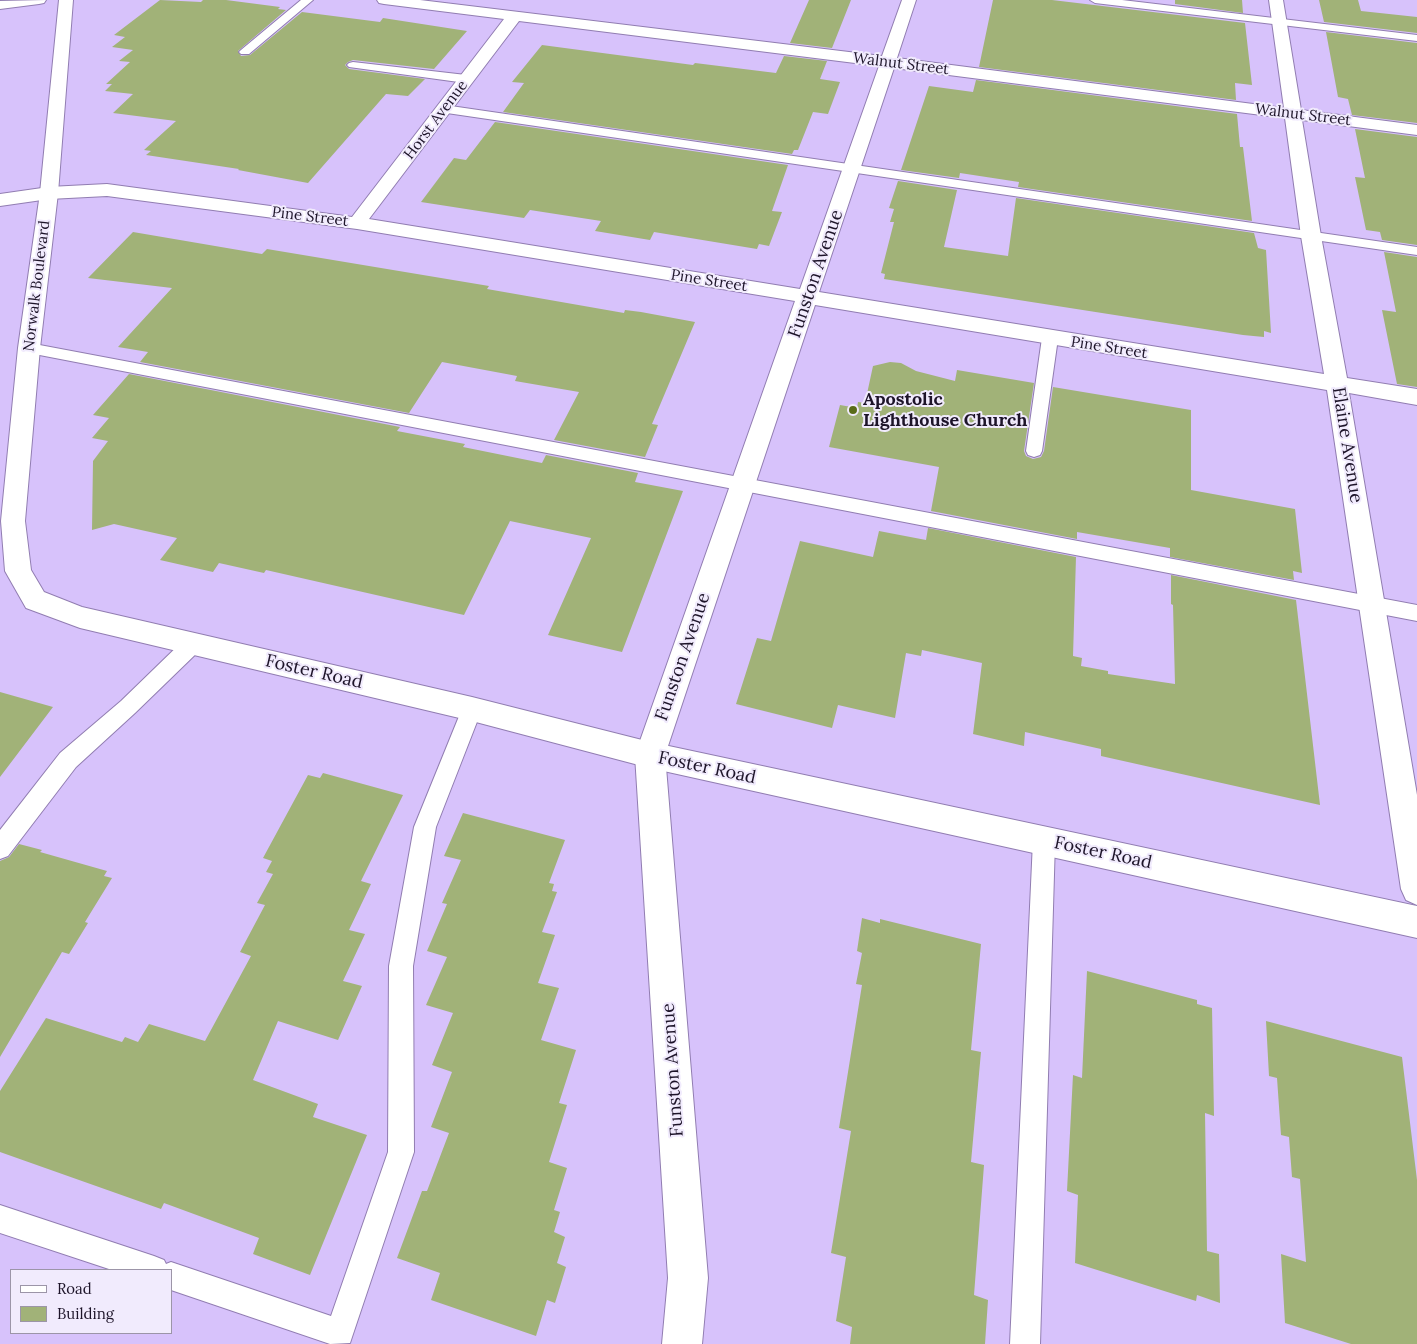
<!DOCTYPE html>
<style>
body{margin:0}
#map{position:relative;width:1417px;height:1344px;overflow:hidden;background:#d7c2fb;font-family:Lora,serif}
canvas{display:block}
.legend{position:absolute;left:10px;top:1269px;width:162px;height:65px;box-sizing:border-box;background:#f1ebfd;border:1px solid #9c95a8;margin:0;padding:6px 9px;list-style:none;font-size:15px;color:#1d1429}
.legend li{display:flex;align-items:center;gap:10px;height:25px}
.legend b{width:25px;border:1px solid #9c95a8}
</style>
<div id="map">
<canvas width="1417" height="1344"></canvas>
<ul class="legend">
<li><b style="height:6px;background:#fff"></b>Road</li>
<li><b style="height:14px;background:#a1b278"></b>Building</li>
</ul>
</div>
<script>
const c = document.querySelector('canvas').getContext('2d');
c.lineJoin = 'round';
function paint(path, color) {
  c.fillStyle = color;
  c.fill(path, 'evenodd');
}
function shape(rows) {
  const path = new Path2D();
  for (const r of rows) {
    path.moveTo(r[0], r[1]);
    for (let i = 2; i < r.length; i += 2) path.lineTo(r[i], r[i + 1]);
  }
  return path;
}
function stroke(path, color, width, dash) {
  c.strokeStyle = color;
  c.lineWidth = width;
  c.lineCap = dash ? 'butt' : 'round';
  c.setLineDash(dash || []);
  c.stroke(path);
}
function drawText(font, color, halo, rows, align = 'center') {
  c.font = font + ' Lora,serif';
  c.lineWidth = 4;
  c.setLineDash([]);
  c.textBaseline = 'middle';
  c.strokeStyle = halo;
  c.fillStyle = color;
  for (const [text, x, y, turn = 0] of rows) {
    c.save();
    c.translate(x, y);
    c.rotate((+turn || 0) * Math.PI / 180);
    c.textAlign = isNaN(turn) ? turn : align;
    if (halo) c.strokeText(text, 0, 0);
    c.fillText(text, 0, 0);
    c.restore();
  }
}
paint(shape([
 [160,0,201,2,203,0,226,0,280,7,278,9,286,10,238,51,241,56,250,55,302,12,380,22,383,18,467,31,434,69,353,60,348,62,345,65,349,69,425,79,408,96,386,94,308,183,238,170,239,169,146,155,151,151,144,150,176,121,113,113,133,94,105,91,112,84,106,84,130,62,119,61,133,50,112,47,125,37,114,35],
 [809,0,851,0,832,48,790,43],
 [993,0,1052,0,1245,23,1252,85,1235,83,1236,100,979,67],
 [1175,0,1242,0,1243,13,1175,4],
 [1319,0,1358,0,1361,11,1417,17,1417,33,1324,22],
 [1326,32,1417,43,1417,123,1352,115,1348,99,1338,97],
 [542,45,693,65,695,63,776,73,784,56,827,61,820,79,840,82,828,114,813,112,798,150,794,150,792,154,503,112,524,83,512,82],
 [976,80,1237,114,1240,147,1243,147,1252,221,1018,187,1019,182,960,173,959,178,901,170,929,86,973,92],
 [495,122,788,165,772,211,782,212,769,246,759,244,757,249,654,232,650,240,595,231,601,221,530,210,524,218,421,202,454,158,466,160],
 [1355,129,1417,137,1417,245,1382,240,1380,232,1366,230,1355,177,1365,178],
 [898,181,957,190,944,247,1008,256,1016,198,1254,233,1258,248,1266,250,1271,333,1264,331,1264,337,1243,335,884,279,885,274,881,273,894,222,890,222,894,209,889,208],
 [133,232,262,254,267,249,489,286,487,289,624,313,625,310,641,312,695,322,652,424,658,425,645,457,554,440,579,392,515,381,517,376,442,362,409,413,140,362,148,352,118,347,172,288,88,278],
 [1384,252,1417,257,1417,387,1397,384,1382,310,1396,312],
 [890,362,901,363,916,371,955,381,957,370,1034,383,1024,451,1026,456,1033,459,1041,457,1044,451,1053,387,1191,410,1191,490,1295,509,1302,573,1293,571,1294,580,1170,557,1170,548,1077,532,1077,539,931,511,939,467,829,447,840,405,857,408,858,402,865,403,873,366],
 [129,374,400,427,397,431,465,444,463,447,542,463,546,455,638,473,635,482,683,491,622,652,548,635,591,538,510,521,464,615,266,570,264,573,219,563,213,572,160,560,177,538,114,524,92,530,93,461,108,441,92,438,109,418,93,415],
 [928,528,1076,557,1073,656,1082,658,1081,666,1108,671,1108,674,1175,684,1173,605,1171,604,1171,575,1296,600,1320,805,1101,756,1101,749,1025,732,1024,746,973,734,982,663,922,650,921,656,906,653,895,718,838,705,832,728,736,704,757,638,771,641,800,541,873,557,879,531,926,540],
 [0,692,53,707,0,777],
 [323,773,403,795,361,881,371,884,349,930,365,934,343,981,362,986,338,1040,278,1021,253,1080,318,1104,313,1117,367,1135,310,1275,253,1254,259,1238,164,1203,161,1209,0,1152,0,1091,46,1018,122,1042,125,1037,138,1042,149,1024,205,1041,251,956,240,952,265,905,257,903,273,874,266,872,272,861,263,858,308,775,320,778],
 [463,813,565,840,549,883,554,884,552,891,557,892,542,932,555,935,538,983,559,988,541,1040,576,1050,559,1103,567,1105,549,1162,567,1168,554,1210,560,1212,554,1232,565,1237,557,1263,566,1267,555,1303,547,1300,536,1336,431,1300,440,1273,397,1258,422,1191,427,1191,449,1133,431,1127,452,1072,432,1065,453,1013,426,1005,447,957,427,951,447,904,442,903,461,860,444,856],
 [19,844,42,850,40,852,107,871,104,876,112,878,85,922,88,923,69,954,62,952,0,1057,0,861,9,857],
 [862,918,880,923,880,919,981,944,971,1050,981,1052,971,1162,984,1165,974,1295,988,1300,985,1344,850,1344,852,1327,836,1321,846,1257,831,1253,851,1131,839,1128,862,985,856,984,862,953,857,951],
 [1087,971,1197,1000,1197,1004,1212,1008,1214,1116,1205,1113,1207,1251,1219,1254,1220,1303,1197,1295,1196,1301,1075,1263,1078,1195,1067,1191,1073,1075,1082,1078],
 [1266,1021,1402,1057,1417,1180,1417,1344,1351,1344,1285,1323,1281,1254,1306,1262,1300,1179,1292,1177,1289,1137,1281,1135,1277,1078,1269,1076]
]), '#a1b278');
const lane = shape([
 [301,0,313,0,249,54,241,54,239,52,241,50,301,0],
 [1090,0,1122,0,1417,35,1417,41,1095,3,1090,0],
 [353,62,466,75,472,79,466,83,349,67,347,65,349,63,353,62],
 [444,105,1417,247,1417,255,440,112,438,109,444,105],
 [1050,333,1055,334,1058,338,1042,451,1040,455,1034,457,1028,455,1026,451,1042,338,1045,334,1050,333],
 [29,343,1417,605,1417,621,24,352,21,348,24,344,29,343],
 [193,636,200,638,203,644,200,650,135,713,76,767,8,856,0,859,0,830,60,753,121,701,186,638,193,636],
 [472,700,479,703,482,709,436,827,413,966,414,1152,350,1343,330,1344,171,1290,171,1270,112,1270,0,1233,0,1205,154,1256,164,1260,166,1264,171,1262,331,1316,388,1152,389,966,414,827,462,709,465,703,472,700],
 [1044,830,1052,833,1055,841,1040,1344,1010,1344,1033,841,1036,833,1044,830]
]);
const street = shape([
 [46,0,44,3,39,4,0,9,0,1,46,0],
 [377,0,420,0,882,56,902,0,916,0,897,58,1284,108,1269,0,1283,0,1301,110,1417,125,1417,135,1302,120,1321,236,1347,378,1417,389,1417,405,1349,393,1417,795,1417,905,1406,900,1401,889,1327,390,815,305,665,755,708,1278,702,1344,662,1344,668,1278,635,755,795,301,357,229,107,196,49,199,0,206,0,194,49,187,107,184,352,217,504,19,384,4,379,3,377,0],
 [519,21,879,66,800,289,369,219,519,21],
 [894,68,1285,118,1301,236,1324,374,819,292,894,68]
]);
const secondary = shape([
 [59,0,73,0,58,193,40,348,25,521,31,570,44,592,82,607,472,697,650,742,1417,906,1417,938,650,768,472,721,80,628,26,608,5,571,1,521,18,348,40,193,59,0]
]);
stroke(lane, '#917db1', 2);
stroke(street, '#917db1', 2);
stroke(secondary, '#917db1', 2);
paint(lane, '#fff');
paint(street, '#fff');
paint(secondary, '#fff');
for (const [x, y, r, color] of [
 [853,410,5,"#5a6c19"]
]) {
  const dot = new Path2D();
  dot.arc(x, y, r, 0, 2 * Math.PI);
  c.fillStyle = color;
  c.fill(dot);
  stroke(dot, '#f1ebfd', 2);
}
drawText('15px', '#1d1429', '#f1ebfd', [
 ["Walnut Street",901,64,7],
 ["Walnut Street",1303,115,7],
 ["Horst Avenue",436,120,-53],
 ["Pine Street",310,217,7],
 ["Pine Street",709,281,9],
 ["Norwalk Boulevard",37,286,-83],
 ["Pine Street",1109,348,9]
]);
drawText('18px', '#1d1429', '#f1ebfd', [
 ["Funston Avenue",816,274,-71],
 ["Elaine Avenue",1347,445,81],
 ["Funston Avenue",683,657,-71],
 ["Foster Road",314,672,13],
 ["Foster Road",707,768,12],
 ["Foster Road",1103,853,12],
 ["Funston Avenue",673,1070,-94]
]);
drawText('bold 18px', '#1d1429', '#f1ebfd', [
 ["Apostolic",863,400],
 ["Lighthouse Church",863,421]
], 'left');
</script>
